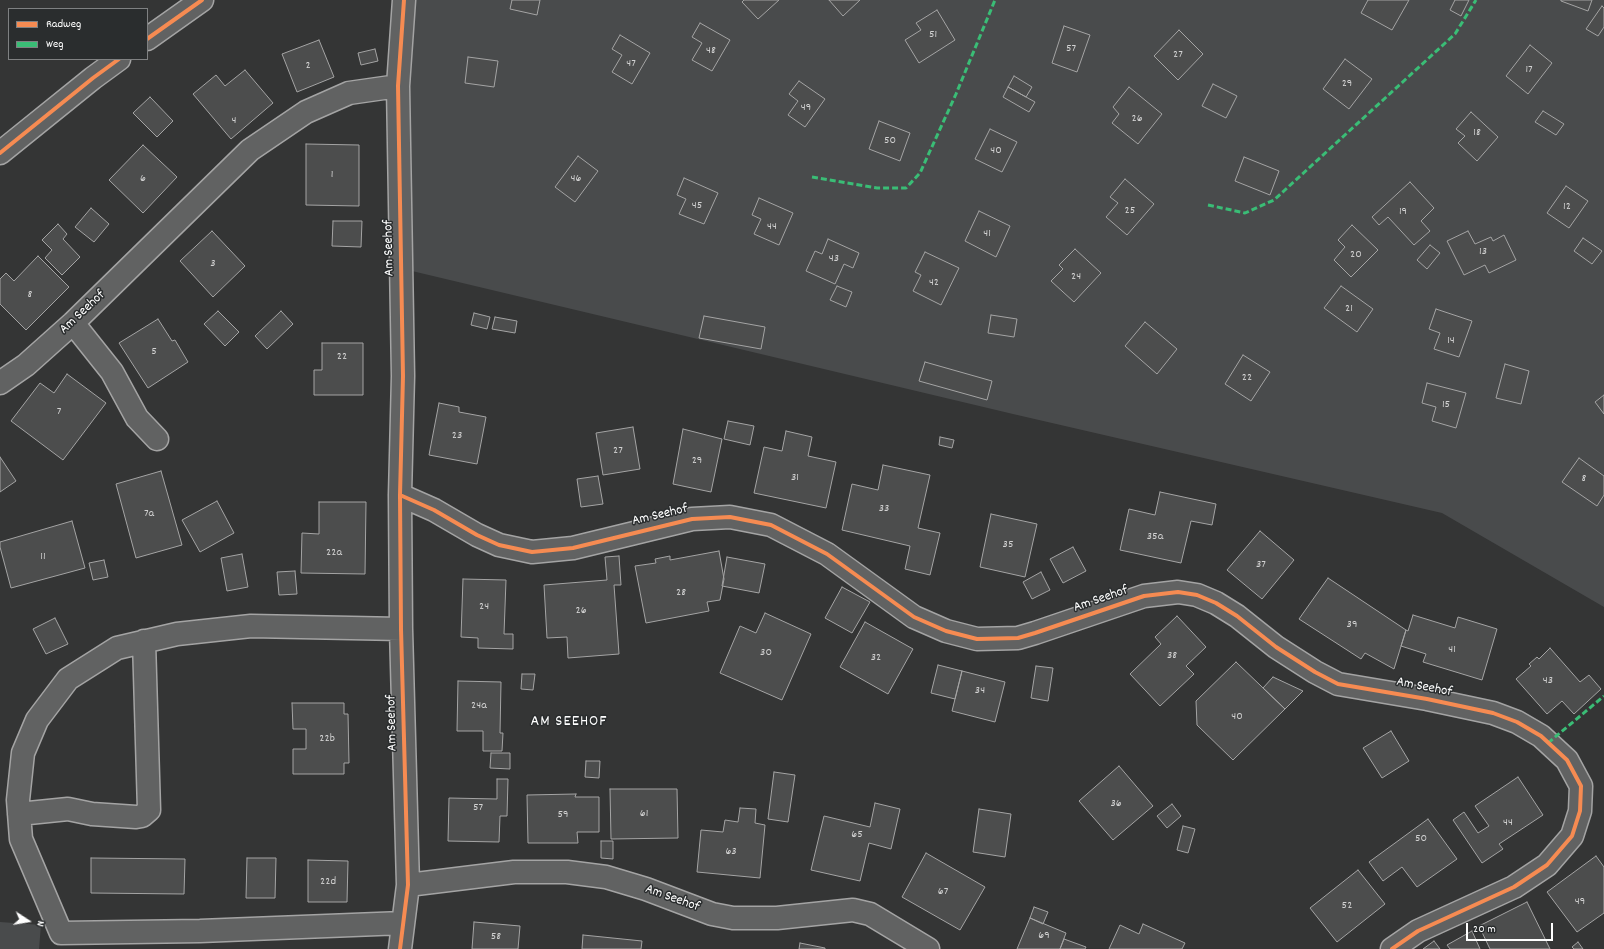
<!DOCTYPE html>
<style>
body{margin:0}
#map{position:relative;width:1604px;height:949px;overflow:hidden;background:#343535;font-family:Dekko,sans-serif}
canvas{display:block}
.legend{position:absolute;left:8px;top:8px;width:140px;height:52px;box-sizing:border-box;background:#2a2d2e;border:1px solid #7f8182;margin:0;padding:5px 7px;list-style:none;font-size:12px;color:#fff}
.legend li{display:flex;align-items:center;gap:8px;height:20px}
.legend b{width:20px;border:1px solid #7f8182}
.north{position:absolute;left:8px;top:901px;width:40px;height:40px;-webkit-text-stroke:3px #2a2d2e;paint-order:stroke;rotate:102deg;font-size:11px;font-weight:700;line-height:16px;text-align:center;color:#fff}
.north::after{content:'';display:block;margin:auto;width:14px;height:18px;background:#fff;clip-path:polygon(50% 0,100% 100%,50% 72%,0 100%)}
.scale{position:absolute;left:1466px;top:923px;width:87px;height:18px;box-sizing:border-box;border:2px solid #fff;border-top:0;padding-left:5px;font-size:12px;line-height:14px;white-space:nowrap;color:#fff;-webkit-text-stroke:3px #2a2d2e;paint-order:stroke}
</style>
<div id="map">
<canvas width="1604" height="949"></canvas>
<ul class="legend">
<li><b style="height:5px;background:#f68b52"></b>Radweg</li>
<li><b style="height:5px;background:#3abd76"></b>Weg</li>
</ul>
<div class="north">N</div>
<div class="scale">20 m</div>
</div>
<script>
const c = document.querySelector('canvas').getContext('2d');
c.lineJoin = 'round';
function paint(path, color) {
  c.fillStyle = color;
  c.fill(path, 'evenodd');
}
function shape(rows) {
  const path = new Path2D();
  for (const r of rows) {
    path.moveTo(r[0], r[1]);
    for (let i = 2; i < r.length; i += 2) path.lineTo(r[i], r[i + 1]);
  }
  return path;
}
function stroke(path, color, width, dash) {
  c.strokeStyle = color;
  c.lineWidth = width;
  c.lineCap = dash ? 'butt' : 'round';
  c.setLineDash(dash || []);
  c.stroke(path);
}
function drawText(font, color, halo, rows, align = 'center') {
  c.font = font + ' Dekko,sans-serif';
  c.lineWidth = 3;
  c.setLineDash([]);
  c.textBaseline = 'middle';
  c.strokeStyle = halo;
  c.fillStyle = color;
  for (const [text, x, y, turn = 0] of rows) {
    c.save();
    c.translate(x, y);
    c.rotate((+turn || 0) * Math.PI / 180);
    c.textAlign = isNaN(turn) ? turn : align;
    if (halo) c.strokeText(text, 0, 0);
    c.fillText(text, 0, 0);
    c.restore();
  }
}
paint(shape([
 [414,0,1604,0,1604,607,1442,513,1013,414,412,271,407,51],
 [0,922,41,925,39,949,0,949]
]), '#494b4c');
const building = shape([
 [512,0,540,0,537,15,510,9,512,0],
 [744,0,779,0,758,19,742,2,744,0],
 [829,0,860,0,843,16,829,0],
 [1368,0,1409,0,1392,30,1361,13,1368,0],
 [1455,0,1469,0,1461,16,1450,10,1455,0],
 [1561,0,1592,0,1588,11,1561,1,1561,0],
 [1602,6,1604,8,1604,27,1598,36,1586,29,1602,6],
 [937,10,955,40,919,63,905,40,921,30,916,23,937,10],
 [700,23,730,40,712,71,692,60,702,43,692,37,700,23],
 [1064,26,1090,35,1077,72,1052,63,1064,26],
 [1179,30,1203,54,1178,80,1154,56,1179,30],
 [620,35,650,53,632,84,612,72,622,55,612,49,620,35],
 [319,40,334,77,297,92,282,54,319,40],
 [1530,45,1552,63,1528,94,1506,76,1530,45],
 [375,49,378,61,361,65,358,53,375,49],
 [468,57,498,61,494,87,465,83,468,57],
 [1345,59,1372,79,1349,109,1323,89,1345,59],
 [245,70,273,103,231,139,193,94,216,75,225,86,245,70],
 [1014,76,1032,87,1026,97,1008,87,1014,76],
 [799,81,825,99,805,127,788,115,798,101,789,94,799,81],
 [1213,84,1237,96,1226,118,1202,106,1213,84],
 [1008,87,1035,102,1029,112,1003,97,1008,87],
 [1129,87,1162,114,1138,144,1112,123,1119,114,1113,107,1129,87],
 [150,97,173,121,157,137,133,113,150,97],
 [1543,111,1564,124,1556,135,1535,122,1543,111],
 [1471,112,1498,137,1477,161,1458,143,1465,136,1456,129,1471,112],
 [879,121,910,133,900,161,869,149,879,121],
 [990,129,1017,142,1002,172,975,159,990,129],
 [306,144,359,145,359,206,306,205,306,144],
 [143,145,177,177,143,213,109,180,143,145],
 [578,156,598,171,575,202,555,187,578,156],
 [1244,157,1279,171,1270,195,1235,181,1244,157],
 [684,178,718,193,704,224,679,214,686,199,677,195,684,178],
 [1125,179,1154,204,1127,235,1106,217,1118,203,1110,197,1125,179],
 [1410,182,1434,208,1421,221,1430,231,1414,245,1388,217,1379,225,1372,217,1410,182],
 [1566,186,1588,201,1569,228,1547,213,1566,186],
 [759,198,793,213,779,245,754,234,761,219,752,215,759,198],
 [91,208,109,224,94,242,75,227,91,208],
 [979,211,1010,226,996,257,965,241,979,211],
 [333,221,362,221,361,247,332,246,333,221],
 [58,224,67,234,63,239,80,257,62,275,45,258,52,250,42,240,58,224],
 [1352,225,1378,250,1351,277,1334,260,1345,247,1338,240,1352,225],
 [212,231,245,266,213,297,180,261,212,231],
 [1468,231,1475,244,1491,237,1493,241,1504,235,1516,260,1489,273,1485,265,1464,275,1447,241,1468,231],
 [1583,238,1602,251,1592,264,1574,251,1583,238],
 [828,239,859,253,853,268,844,264,835,284,806,271,815,251,822,254,828,239],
 [1430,245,1440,253,1427,269,1417,260,1430,245],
 [1075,249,1101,273,1074,302,1051,281,1063,269,1059,265,1075,249],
 [925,252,959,268,941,305,913,291,921,275,915,272,925,252],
 [38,256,69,287,26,330,0,304,0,279,6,273,14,281,38,256],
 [837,286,852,292,846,307,830,300,837,286],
 [1341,286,1373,309,1357,332,1324,308,1341,286],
 [1436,309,1472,321,1459,357,1434,349,1440,333,1429,329,1436,309],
 [218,311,239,332,225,346,204,324,218,311],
 [281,311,293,324,267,349,255,336,281,311],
 [474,313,490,317,487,329,471,325,474,313],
 [991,315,1017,319,1014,337,988,333,991,315],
 [704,316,765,327,761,349,699,338,704,316],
 [495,317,517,321,515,333,492,329,495,317],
 [158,319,172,341,175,340,188,362,148,388,119,343,158,319],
 [1145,322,1177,349,1157,374,1125,346,1145,322],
 [322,343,363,343,363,395,314,395,314,370,322,370,322,343],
 [1243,355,1270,372,1251,401,1225,384,1243,355],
 [925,362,992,381,987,400,919,381,925,362],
 [1505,364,1529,371,1521,404,1496,398,1505,364],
 [67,374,106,403,63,460,11,421,40,383,54,393,67,374],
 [1427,383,1466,393,1456,428,1432,421,1436,407,1422,403,1427,383],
 [1604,395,1604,414,1595,402,1604,395],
 [439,403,459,407,459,412,486,417,477,464,429,455,439,403],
 [728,421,754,426,750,445,724,439,728,421],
 [633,427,640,469,603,475,596,433,633,427],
 [683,429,722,439,711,492,673,484,683,429],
 [786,431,812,437,808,456,836,462,826,508,754,493,764,447,782,451,786,431],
 [940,437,954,440,952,448,939,445,940,437],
 [0,457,16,481,0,492,0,457],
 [1579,458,1604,476,1604,495,1597,506,1562,482,1579,458],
 [883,465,930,475,918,528,940,533,930,575,905,569,910,546,842,530,852,484,878,490,883,465],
 [161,471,182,545,136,558,116,484,161,471],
 [598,476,603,504,581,507,577,479,598,476],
 [1160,492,1216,504,1212,525,1191,521,1181,563,1120,550,1129,509,1155,515,1160,492],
 [217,501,234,533,200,552,182,520,217,501],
 [319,502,366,502,365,574,301,573,302,533,319,534,319,502],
 [991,514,1037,524,1025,577,980,567,991,514],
 [72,521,85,568,11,588,0,547,0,542,72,521],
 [1260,531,1294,560,1262,599,1227,570,1260,531],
 [1073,547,1086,571,1063,583,1050,559,1073,547],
 [719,551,724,579,720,600,707,602,709,611,646,623,635,566,656,563,655,559,670,556,670,560,719,551],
 [242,554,248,587,227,591,221,558,242,554],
 [619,556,621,585,614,585,619,654,568,658,567,637,547,638,544,585,607,580,605,557,619,556],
 [727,557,765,564,759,593,722,586,727,557],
 [104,560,108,577,93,580,89,563,104,560],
 [295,571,297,594,279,595,277,572,295,571],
 [1041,572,1050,590,1032,599,1023,582,1041,572],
 [1328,578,1406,630,1394,669,1365,653,1361,659,1299,619,1328,578],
 [463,579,506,580,504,634,513,634,513,649,478,648,478,638,461,637,463,579],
 [842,587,870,602,852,633,825,618,842,587],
 [765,613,811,634,782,700,720,673,740,626,756,633,765,613],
 [1413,615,1455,628,1458,617,1497,629,1482,680,1423,662,1426,654,1401,646,1406,630,1408,631,1413,615],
 [1177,616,1206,647,1186,666,1194,674,1160,706,1130,674,1161,644,1155,637,1177,616],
 [55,618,68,644,46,654,33,629,55,618],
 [865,622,913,649,888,694,840,667,865,622],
 [1550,648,1580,682,1589,675,1601,689,1574,714,1562,701,1547,714,1516,679,1531,666,1529,664,1537,657,1539,659,1550,648],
 [1236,662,1285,709,1233,760,1197,725,1196,701,1236,662],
 [938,665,962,671,955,699,931,693,938,665],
 [1036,666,1053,668,1048,701,1031,698,1036,666],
 [962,671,1005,682,995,722,952,711,962,671],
 [522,674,535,674,533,690,521,689,522,674],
 [1273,677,1303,691,1285,709,1263,688,1273,677],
 [458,681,501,682,500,733,503,733,502,751,483,751,483,731,457,731,458,681],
 [292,703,344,703,344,714,348,714,349,763,344,763,344,774,293,774,293,749,306,749,306,729,293,729,292,703],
 [1391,731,1409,761,1382,778,1363,748,1391,731],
 [491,753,510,753,510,769,490,768,491,753],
 [586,761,600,761,599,778,585,777,586,761],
 [1119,766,1153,806,1113,840,1079,801,1119,766],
 [774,772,795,775,788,822,768,819,774,772],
 [1518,777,1543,815,1499,844,1503,849,1482,863,1453,820,1464,812,1478,833,1489,826,1475,806,1518,777],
 [497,779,508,779,507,816,500,816,499,842,448,841,449,798,497,799,497,779],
 [610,789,677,789,678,838,611,839,610,789],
 [576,794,575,797,599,797,599,832,577,832,578,843,528,843,527,795,576,794],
 [875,803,900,809,891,849,869,843,860,881,811,870,824,816,870,827,875,803],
 [1172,804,1181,816,1167,828,1157,816,1172,804],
 [740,808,756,809,755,823,765,825,760,878,697,872,701,830,723,832,725,820,738,822,740,808],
 [979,809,1011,814,1005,857,973,852,979,809],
 [1428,819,1457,859,1417,887,1402,867,1383,881,1369,862,1428,819],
 [1183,826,1195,829,1188,853,1177,850,1183,826],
 [601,841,613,841,613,859,601,858,601,841],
 [926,853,985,887,960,930,902,897,926,853],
 [1596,856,1604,867,1604,913,1577,932,1547,892,1596,856],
 [91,858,185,859,184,894,91,893,91,858],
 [247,858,276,858,275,898,246,898,247,858],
 [308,860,348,861,347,902,308,902,308,860],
 [1358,870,1385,904,1337,942,1310,908,1358,870],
 [1527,902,1550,949,1490,949,1479,926,1527,902],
 [1034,907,1048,912,1043,924,1030,918,1034,907],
 [1030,918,1066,933,1060,949,1017,949,1030,918],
 [474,922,520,926,518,949,472,949,474,922],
 [1143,924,1185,943,1182,949,1109,949,1120,925,1139,934,1143,924],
 [1472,931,1480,949,1450,949,1447,945,1472,931],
 [583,935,642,941,641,949,582,949,583,935],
 [1064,939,1086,947,1085,949,1060,949,1064,939],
 [1434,941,1440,949,1423,949,1434,941],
 [1578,942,1583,949,1574,949,1572,947,1578,942],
 [800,943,825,948,825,949,799,949,800,943]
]);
paint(building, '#4c4d4d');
stroke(building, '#a4a4a4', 1);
const minor = shape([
 [147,39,202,0],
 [0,153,93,78,119,59],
 [73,323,112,372,137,418,157,439],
 [0,383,26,365,73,323,250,150,306,112,349,93,398,86],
 [400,495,434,510,477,535,499,545,532,552,573,548,692,519,730,517,771,525,827,554,914,617,946,631,977,639,1018,638,1035,633,1144,596,1178,592,1197,595,1216,603,1237,616,1276,647,1315,672,1338,684,1427,699,1493,713,1517,722,1541,736,1567,760,1581,786,1580,811,1572,836,1547,865,1514,887,1418,931,1392,949],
 [401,629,251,626,177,634,117,648,68,679,37,720,23,753,18,800,21,839,61,933,200,931,403,923],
 [19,814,68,809,92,814,136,817,142,816,149,810,144,641],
 [408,885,514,872,567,872,606,877,646,889,712,914,733,918,777,918,853,910,870,914,928,949],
 [400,949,408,885,401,629,400,495,403,376,398,86,404,0]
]);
stroke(minor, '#a4a4a4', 25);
stroke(minor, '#616262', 22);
stroke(shape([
 [812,177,877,188,906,188,920,173,956,94,995,0],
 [1208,205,1245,213,1274,200,1455,34,1476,0],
 [1548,743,1604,696]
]), '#3abd76', 3, [6, 3]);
stroke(shape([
 [147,39,202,0],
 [0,153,93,78,119,59],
 [400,495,434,510,477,535,499,545,532,552,573,548,692,519,730,517,771,525,827,554,914,617,946,631,977,639,1018,638,1035,633,1144,596,1178,592,1197,595,1216,603,1237,616,1276,647,1315,672,1338,684,1427,699,1493,713,1517,722,1541,736,1567,760,1581,786,1580,811,1572,836,1547,865,1514,887,1418,931,1392,949],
 [400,949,408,885,401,629,400,495,403,376,398,86,404,0]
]), '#f68b52', 4);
drawText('12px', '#d2d2d2', null, [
 ["51",933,35],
 ["57",1071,49],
 ["48",711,51],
 ["27",1178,55],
 ["47",631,64],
 ["2",308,66],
 ["17",1529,70],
 ["29",1347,84],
 ["49",806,108],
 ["26",1137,119],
 ["4",234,121],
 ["18",1477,133],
 ["50",890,141],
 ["40",996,151],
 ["1",332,175],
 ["6",143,179],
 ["46",576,179],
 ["45",697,206],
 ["12",1567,207],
 ["25",1130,211],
 ["19",1403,212],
 ["44",772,227],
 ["41",987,234],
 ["13",1483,252],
 ["20",1356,255],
 ["43",834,259],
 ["3",213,264],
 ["24",1076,277],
 ["42",934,283],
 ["8",30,295],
 ["21",1349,309],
 ["14",1451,341],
 ["5",154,352],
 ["22",342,357],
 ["22",1247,378],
 ["15",1446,405],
 ["7",59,412],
 ["23",457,436],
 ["27",618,451],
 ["29",697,461],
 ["31",795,478],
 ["8",1584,479],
 ["33",884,509],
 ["7a",149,514],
 ["35a",1155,537],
 ["35",1008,545],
 ["22a",334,553],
 ["11",43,557],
 ["37",1261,565],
 ["28",681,593],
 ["24",484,607],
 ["26",581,611],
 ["39",1352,625],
 ["41",1452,650],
 ["30",766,653],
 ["38",1172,656],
 ["32",876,658],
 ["43",1548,681],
 ["34",980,691],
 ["24a",479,706],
 ["40",1237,717],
 ["22b",327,739],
 ["36",1116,804],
 ["57",478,808],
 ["61",644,814],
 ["59",563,815],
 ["44",1508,823],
 ["65",857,835],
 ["50",1421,839],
 ["63",731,852],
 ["22d",328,882],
 ["67",943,892],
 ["49",1580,902],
 ["52",1347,906],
 ["69",1044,936],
 ["58",496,937]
]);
drawText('14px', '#fff', '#2a2d2e', [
 ["Am Seehof",390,248,-91],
 ["Am Seehof",83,313,-43],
 ["Am Seehof",660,516,-13],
 ["Am Seehof",1101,600,-19],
 ["Am Seehof",1424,688,11],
 ["Am Seehof",393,723,-91],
 ["Am Seehof",672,899,20]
]);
c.letterSpacing = '1px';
drawText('16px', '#fff', '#2a2d2e', [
 ["AM SEEHOF",569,723]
]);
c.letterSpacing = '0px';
</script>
